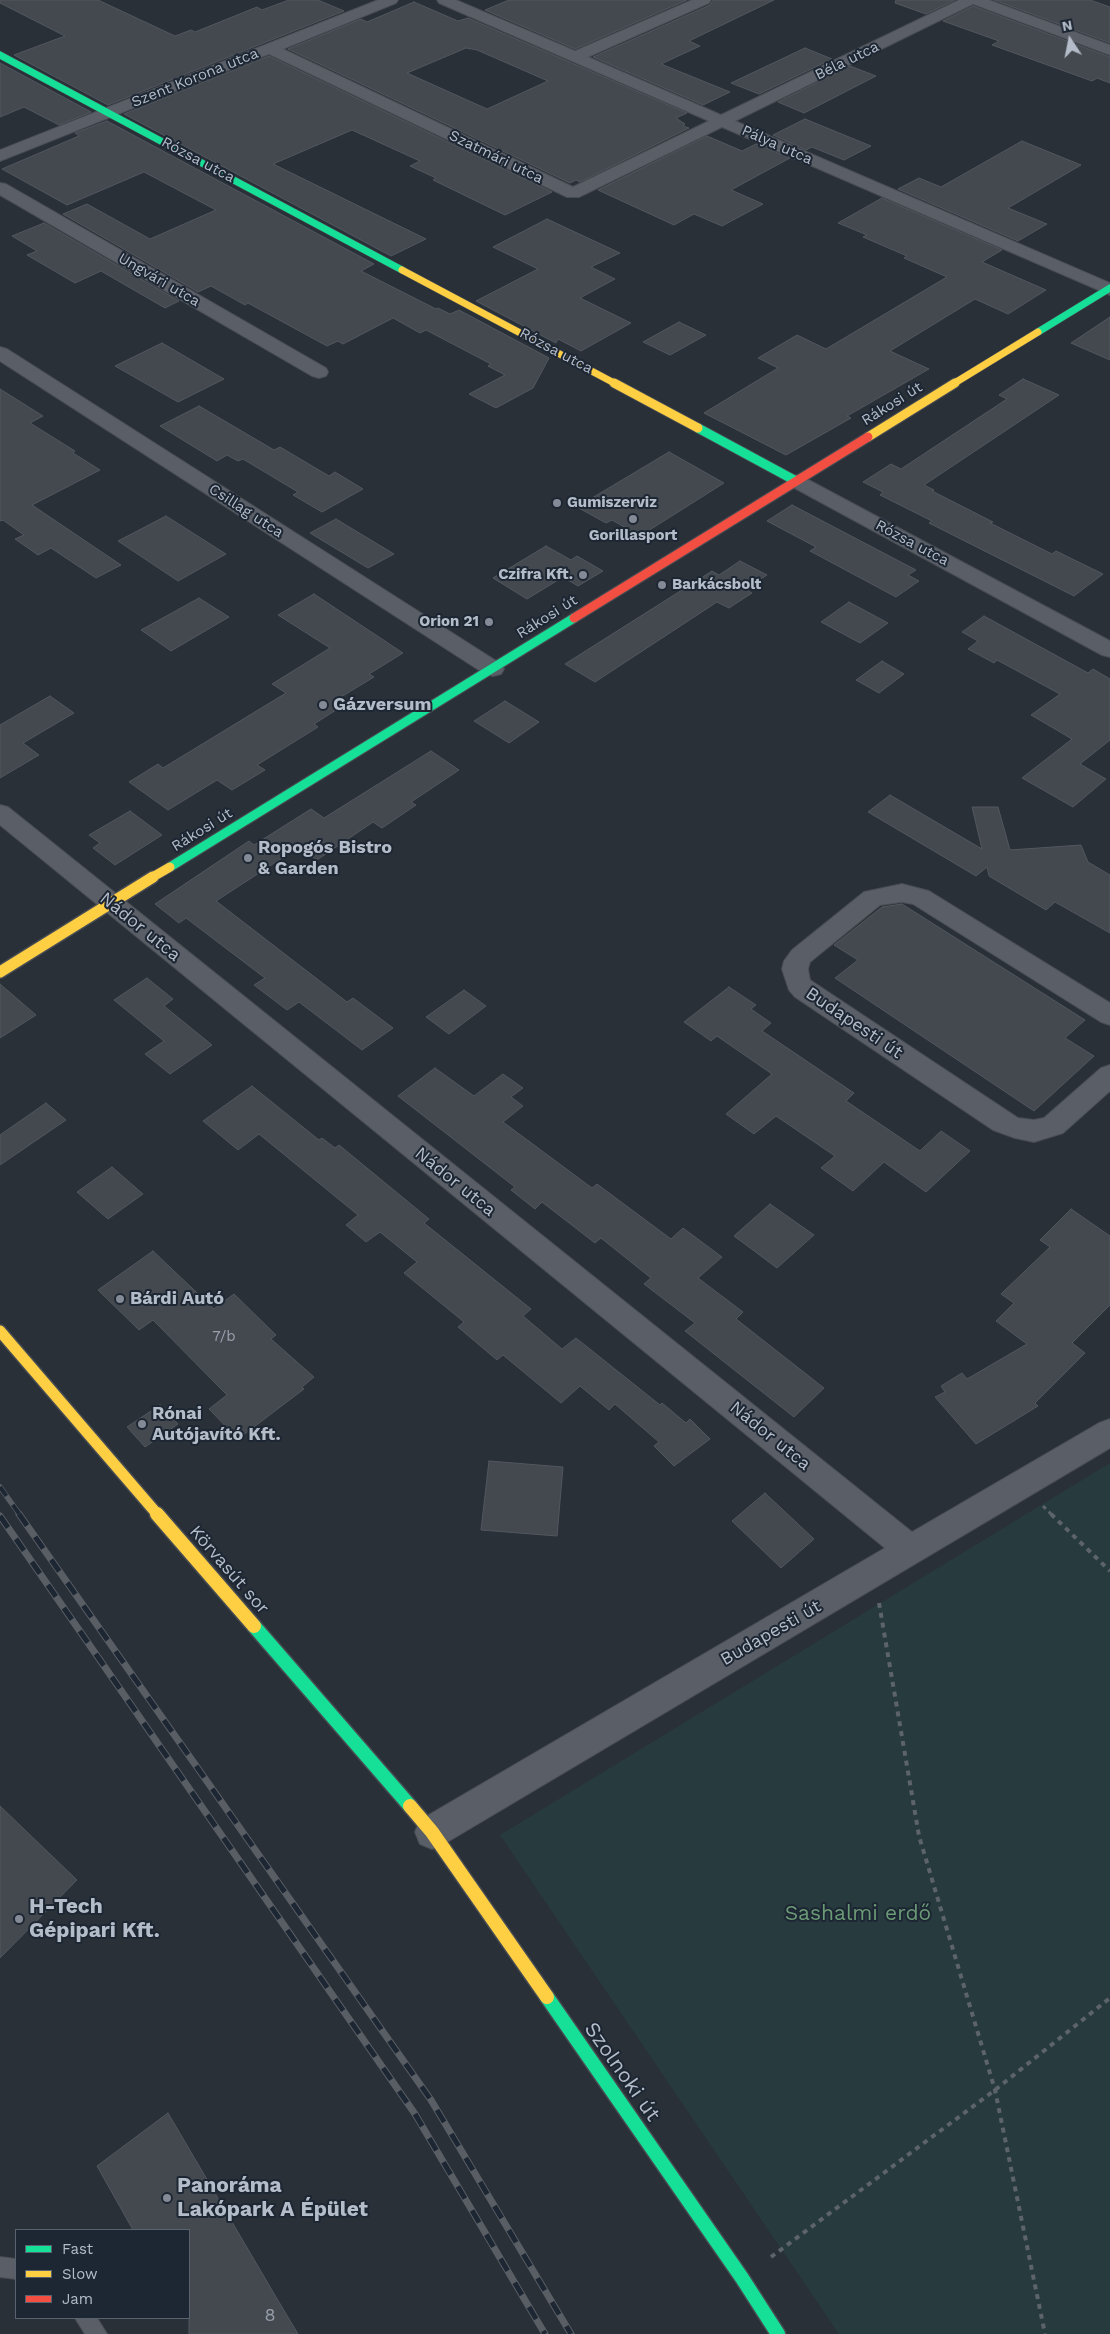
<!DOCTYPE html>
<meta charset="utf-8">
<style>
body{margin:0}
#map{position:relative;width:1110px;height:2334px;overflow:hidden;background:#2a3038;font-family:"Work Sans",sans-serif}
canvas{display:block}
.legend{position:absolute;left:15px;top:2229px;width:175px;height:90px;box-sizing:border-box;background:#1d2633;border:1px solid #59626f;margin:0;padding:6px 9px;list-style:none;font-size:15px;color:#b4bcc9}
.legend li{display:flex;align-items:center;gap:10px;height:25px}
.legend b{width:25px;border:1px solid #59626f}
.north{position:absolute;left:1045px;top:15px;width:50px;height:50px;-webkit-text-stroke:4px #1d2633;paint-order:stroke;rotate:349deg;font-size:14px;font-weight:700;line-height:20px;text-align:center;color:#b4bcc9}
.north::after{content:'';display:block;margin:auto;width:18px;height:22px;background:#b4bcc9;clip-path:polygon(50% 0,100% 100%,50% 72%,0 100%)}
</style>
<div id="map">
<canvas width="1110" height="2334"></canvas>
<ul class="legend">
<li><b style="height:6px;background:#16e098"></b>Fast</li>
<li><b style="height:6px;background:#ffcf43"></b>Slow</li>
<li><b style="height:6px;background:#f24e42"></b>Jam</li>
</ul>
<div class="north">N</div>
</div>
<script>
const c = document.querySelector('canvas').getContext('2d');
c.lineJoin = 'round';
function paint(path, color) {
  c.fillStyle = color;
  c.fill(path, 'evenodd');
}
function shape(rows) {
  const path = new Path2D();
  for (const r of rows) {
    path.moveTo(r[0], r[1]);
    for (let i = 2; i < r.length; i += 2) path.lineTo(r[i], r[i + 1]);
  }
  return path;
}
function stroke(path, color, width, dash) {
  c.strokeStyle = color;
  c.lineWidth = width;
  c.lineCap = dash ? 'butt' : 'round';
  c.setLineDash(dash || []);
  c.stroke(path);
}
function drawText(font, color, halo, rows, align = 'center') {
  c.font = font + ' "Work Sans",sans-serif';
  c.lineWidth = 4;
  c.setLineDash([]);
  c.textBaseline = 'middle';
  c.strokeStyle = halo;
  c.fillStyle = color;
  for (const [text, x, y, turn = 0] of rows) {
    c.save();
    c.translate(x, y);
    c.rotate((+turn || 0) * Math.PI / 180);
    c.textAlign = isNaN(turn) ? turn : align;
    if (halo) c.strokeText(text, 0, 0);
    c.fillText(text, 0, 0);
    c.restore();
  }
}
paint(shape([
 [1110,1463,1110,2334,839,2334,500,1835]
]), '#273a3e');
const building = shape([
 [0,0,98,0,175,36,191,30,195,32,257,7,262,10,289,0,318,0,344,11,108,105,14,55,65,36,0,3,0,0],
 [509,0,687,0,575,49,485,10,509,0],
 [713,0,774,0,689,41,700,46,661,64,730,92,703,105,593,57,710,5,713,0],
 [896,0,955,0,926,14,895,3,896,0],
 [994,0,1090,0,1110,7,1110,43,994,0],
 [414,2,458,21,468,18,687,113,676,118,685,124,683,126,689,128,580,182,576,180,570,183,288,49,361,19,367,22,414,2],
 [466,48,477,50,548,81,487,109,407,73,466,48],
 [973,6,1110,57,1110,83,1097,78,1092,81,992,45,999,41,943,21,973,6],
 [805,48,832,59,759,94,731,83,805,48],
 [269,56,552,192,505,215,433,180,436,178,410,166,420,161,352,130,273,164,426,239,391,256,124,114,269,56],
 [0,63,91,112,59,125,24,107,0,117,0,63],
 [850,66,876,76,804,113,778,102,850,66],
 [805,119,871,146,844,160,812,147,806,150,773,135,805,119],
 [107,121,374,264,361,271,436,309,438,308,450,314,459,310,549,358,533,388,496,408,469,394,505,375,488,366,491,364,426,330,420,333,393,318,343,344,338,341,327,346,248,303,245,305,211,286,198,292,63,214,87,204,150,239,216,210,144,172,67,205,2,169,79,136,75,133,107,121],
 [707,136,742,151,756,144,790,158,731,190,763,204,722,226,694,214,674,225,598,190,707,136],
 [1022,141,1081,165,1008,208,1047,224,1018,241,898,189,919,178,941,187,1022,141],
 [882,198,1002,250,982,262,1046,290,1008,314,975,299,890,351,929,369,847,416,851,418,786,455,704,413,778,368,758,358,797,335,826,349,947,277,904,258,907,256,863,237,867,235,838,223,882,198],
 [547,219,620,253,591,267,615,279,580,298,631,323,581,351,558,339,556,343,476,301,538,269,493,247,547,219],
 [44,223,179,301,165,308,101,271,75,283,27,255,37,251,12,236,44,223],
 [1110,317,1110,360,1071,343,1110,317],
 [679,322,706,335,670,355,643,342,679,322],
 [162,343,224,379,178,402,115,366,162,343],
 [1023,379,1059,395,924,485,934,490,932,491,993,522,990,523,1052,554,1056,551,1103,574,1074,596,929,523,932,521,880,495,883,492,863,482,891,464,901,469,1007,399,999,395,1023,379],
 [0,389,43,416,30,423,75,451,73,453,100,470,32,505,121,565,96,578,51,548,38,555,15,539,24,535,3,520,0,521,0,389],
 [199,406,274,450,280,447,329,476,335,472,363,489,322,512,293,495,298,492,243,459,238,461,227,455,217,461,160,426,199,406],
 [669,452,724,483,640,536,612,520,606,523,577,507,669,452],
 [792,505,916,570,908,575,919,581,896,597,810,551,816,547,767,521,792,505],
 [166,516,226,554,178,581,118,541,166,516],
 [336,519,394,554,368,568,310,533,336,519],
 [546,546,571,560,577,556,603,571,578,586,563,577,527,599,493,578,546,546],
 [740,561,767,575,745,589,752,593,729,608,717,602,595,682,565,664,712,571,719,575,740,561],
 [314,594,403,653,369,674,374,677,336,700,344,705,314,724,318,727,257,765,265,770,232,790,217,780,168,810,129,782,158,764,163,768,286,693,272,684,330,648,278,615,314,594],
 [199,598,229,617,171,651,141,630,199,598],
 [849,602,888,623,860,643,821,622,849,602],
 [984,616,1088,673,1093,669,1110,679,1110,740,1080,764,1106,779,1073,807,1022,778,1072,739,1031,715,1060,694,997,660,994,663,968,649,978,641,962,632,984,616],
 [882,661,904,674,879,693,856,680,882,661],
 [50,696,74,713,23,743,39,755,0,778,0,725,50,696],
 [505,701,539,722,509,743,474,721,505,701],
 [431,751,459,770,411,802,416,805,382,828,373,822,317,860,299,847,216,901,347,1002,353,998,393,1028,362,1050,299,1002,287,1010,254,985,265,978,186,918,179,923,155,904,249,841,254,845,311,809,324,818,431,751],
 [890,795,982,849,972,807,998,807,1010,850,1081,845,1088,862,1110,875,1110,933,1055,902,1046,910,989,876,987,867,976,876,868,812,890,795],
 [130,811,162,835,115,865,93,848,100,843,89,835,130,811],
 [902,904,1085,1020,1065,1038,1094,1056,1034,1111,835,978,858,960,834,945,882,907,902,904],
 [147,978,173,999,164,1006,212,1045,170,1074,145,1054,164,1041,114,1000,147,978],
 [0,984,36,1015,0,1038,0,984],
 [729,987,756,1005,751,1009,771,1023,762,1031,854,1093,846,1101,920,1151,941,1131,970,1151,926,1192,884,1162,853,1191,821,1168,835,1156,776,1116,754,1134,726,1114,772,1074,717,1036,711,1041,684,1022,729,987],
 [464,990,486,1006,449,1034,426,1017,464,990],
 [435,1068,474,1096,503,1074,523,1088,511,1097,523,1106,503,1122,592,1188,597,1184,671,1239,683,1228,722,1257,698,1278,743,1312,736,1319,824,1388,794,1417,685,1331,695,1323,644,1284,651,1278,601,1238,595,1243,542,1202,535,1209,511,1190,515,1187,398,1096,435,1068],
 [252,1086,319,1140,322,1138,335,1148,339,1145,429,1219,424,1223,531,1309,523,1316,562,1349,576,1338,660,1405,662,1403,686,1423,690,1419,710,1439,674,1466,654,1446,659,1442,615,1404,609,1410,580,1386,561,1403,503,1355,497,1360,458,1327,464,1322,404,1273,417,1262,380,1232,366,1242,346,1225,358,1215,259,1134,238,1150,203,1121,252,1086],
 [46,1103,66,1120,0,1165,0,1135,46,1103],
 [112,1167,143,1194,108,1219,77,1192,112,1167],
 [770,1204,814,1235,777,1268,734,1236,770,1204],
 [1071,1209,1110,1236,1110,1305,1072,1343,1085,1353,1035,1403,1038,1406,976,1444,935,1397,945,1392,941,1386,962,1373,967,1379,1027,1344,996,1321,1014,1303,1001,1294,1050,1247,1040,1240,1071,1209],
 [153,1251,214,1309,234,1294,276,1335,271,1339,314,1377,302,1387,304,1389,238,1439,209,1409,227,1395,153,1320,139,1330,98,1290,153,1251],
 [160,1405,178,1424,145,1447,127,1427,160,1405],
 [489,1461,563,1467,557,1536,481,1530,489,1461],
 [765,1493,814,1539,781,1568,732,1521,765,1493],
 [0,1806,77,1880,0,1958,0,1806],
 [168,2113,276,2297,298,2334,189,2334,189,2230,133,2230,97,2166,168,2113]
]);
paint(building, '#444950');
stroke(building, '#52575f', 1);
const lane = shape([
 [0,2257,16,2259,16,2279,0,2277,0,2257],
 [75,2318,97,2318,107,2334,85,2334,75,2318]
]);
const street = shape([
 [378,0,398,0,396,3,283,49,573,187,709,121,439,3,437,0,456,0,575,51,692,0,711,0,709,3,588,57,721,115,959,0,989,0,1110,45,1110,55,973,4,735,121,1110,283,1110,295,722,127,579,197,567,197,269,54,0,161,0,150,378,0],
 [0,183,6,184,326,368,328,372,326,376,319,378,312,376,0,195,0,183],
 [0,347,7,349,501,664,504,669,501,674,493,676,485,674,0,361,0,347],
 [796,475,803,477,1110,641,1110,657,1102,655,789,485,786,481,789,477,796,475],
 [0,805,8,807,912,1532,1099,1423,1110,1419,1110,1448,444,1844,432,1849,420,1844,415,1832,420,1820,885,1548,0,825,0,805],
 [902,884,929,891,1110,1003,1110,1025,1101,1022,913,904,902,902,880,905,810,962,808,969,810,980,1018,1118,1034,1120,1044,1118,1101,1068,1110,1065,1110,1091,1063,1133,1034,1142,1015,1138,993,1130,795,997,789,990,782,969,784,961,792,950,864,892,902,884]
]);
const fastFar2 = shape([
 [0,55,402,270],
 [1038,332,1110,288]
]);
const fastFar1 = shape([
 [698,428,796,481],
 [170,867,574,618]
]);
const fast = shape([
 [254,1626,410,1806],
 [547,1997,742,2278,778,2334]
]);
const slowFar3 = shape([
 [402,270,616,384],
 [953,384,1038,332]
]);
const slowFar2 = shape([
 [614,383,698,428],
 [868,437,955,383],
 [151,878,170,867]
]);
const slowFar1 = shape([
 [0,972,153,877],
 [0,1331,158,1515]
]);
const slow = shape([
 [157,1514,254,1626],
 [410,1806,432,1832,547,1997]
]);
const jam = shape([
 [574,618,868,437]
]);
stroke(lane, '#484c53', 2);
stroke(street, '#484c53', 2);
stroke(fastFar2, '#484c53', 8);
stroke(fastFar1, '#484c53', 11);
stroke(fast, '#484c53', 17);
stroke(slowFar3, '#484c53', 8);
stroke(slowFar2, '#484c53', 11);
stroke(slowFar1, '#484c53', 14);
stroke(slow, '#484c53', 17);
stroke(jam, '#484c53', 11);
stroke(shape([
 [1043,1506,1052,1515]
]), '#5d636a', 3, [4, 4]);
stroke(shape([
 [1051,1514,1110,1571],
 [879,1603,919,1836,995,2090,1045,2334],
 [771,2257,995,2090,1110,1998]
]), '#5d636a', 4, [5, 5]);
paint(lane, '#5a5e66');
paint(street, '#5a5e66');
stroke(fastFar2, '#16e098', 7);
stroke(fastFar1, '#16e098', 9);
stroke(fast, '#16e098', 14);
stroke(slowFar3, '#ffcf43', 7);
stroke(slowFar2, '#ffcf43', 9);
stroke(slowFar1, '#ffcf43', 11);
stroke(slow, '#ffcf43', 14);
stroke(jam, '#f24e42', 9);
const railFar1 = shape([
 [0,1487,20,1515]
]);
const rail = shape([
 [19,1514,431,2100,571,2334],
 [0,1516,415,2114,545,2334]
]);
stroke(railFar1, '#595d64', 5.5);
stroke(rail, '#595d64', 7);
stroke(railFar1, '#1d2633', 4, [11]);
stroke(rail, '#1d2633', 5, [14]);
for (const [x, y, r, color] of [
 [557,503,5,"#848b96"],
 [633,519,5,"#848b96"],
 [583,575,5,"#848b96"],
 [662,585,5,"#848b96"],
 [489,622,5,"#848b96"],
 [323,705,5,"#848b96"],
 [248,858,5,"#848b96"],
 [120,1299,5,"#848b96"],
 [142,1424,5,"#848b96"],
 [19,1919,5,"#848b96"],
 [167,2198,5,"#848b96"]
]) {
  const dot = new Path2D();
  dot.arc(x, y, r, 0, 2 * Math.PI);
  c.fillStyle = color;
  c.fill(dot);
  stroke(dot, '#1d2633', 2);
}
drawText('15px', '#b4bcc9', '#1d2633', [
 ["Béla utca",847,61,-26],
 ["Szent Korona utca",195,78,-22],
 ["Pálya utca",777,145,24],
 ["Szatmári utca",496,157,26],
 ["Rózsa utca",198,160,28],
 ["Ungvári utca",159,280,30],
 ["Rózsa utca",556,351,28],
 ["Rákosi út",892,404,-32],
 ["Csillag utca",246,511,33],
 ["Rózsa utca",912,543,28],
 ["Rákosi út",547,617,-32],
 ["Rákosi út",202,830,-32]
]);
drawText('bold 15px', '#b4bcc9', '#1d2633', [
 ["Gumiszerviz",567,503],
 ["Gorillasport",633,536,"center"],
 ["Czifra Kft.",573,575,"right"],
 ["Barkácsbolt",672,585],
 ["Orion 21",479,622,"right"]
], 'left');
drawText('15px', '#989fab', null, [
 ["7/b",224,1337]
]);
drawText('bold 18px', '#b4bcc9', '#1d2633', [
 ["Gázversum",333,705],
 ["Ropogós Bistro",258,848],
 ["& Garden",258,869],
 ["Bárdi Autó",130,1299],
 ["Rónai",152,1414],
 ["Autójavító Kft.",152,1435]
], 'left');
drawText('18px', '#b4bcc9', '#1d2633', [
 ["Nádor utca",140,927,39],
 ["Budapesti út",854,1023,34],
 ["Nádor utca",455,1182,39],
 ["Nádor utca",770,1436,39],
 ["Körvasút sor",229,1570,49],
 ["Budapesti út",771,1633,-30]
]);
drawText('18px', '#989fab', null, [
 ["8",270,2316]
]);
drawText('bold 21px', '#b4bcc9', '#1d2633', [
 ["H-Tech",29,1907],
 ["Gépipari Kft.",29,1931],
 ["Panoráma",177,2186],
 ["Lakópark A Épület",177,2210]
], 'left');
drawText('21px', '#6b9a76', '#1d2633', [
 ["Sashalmi erdő",858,1914]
]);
drawText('21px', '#b4bcc9', '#1d2633', [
 ["Szolnoki út",622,2072,55]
]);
</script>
